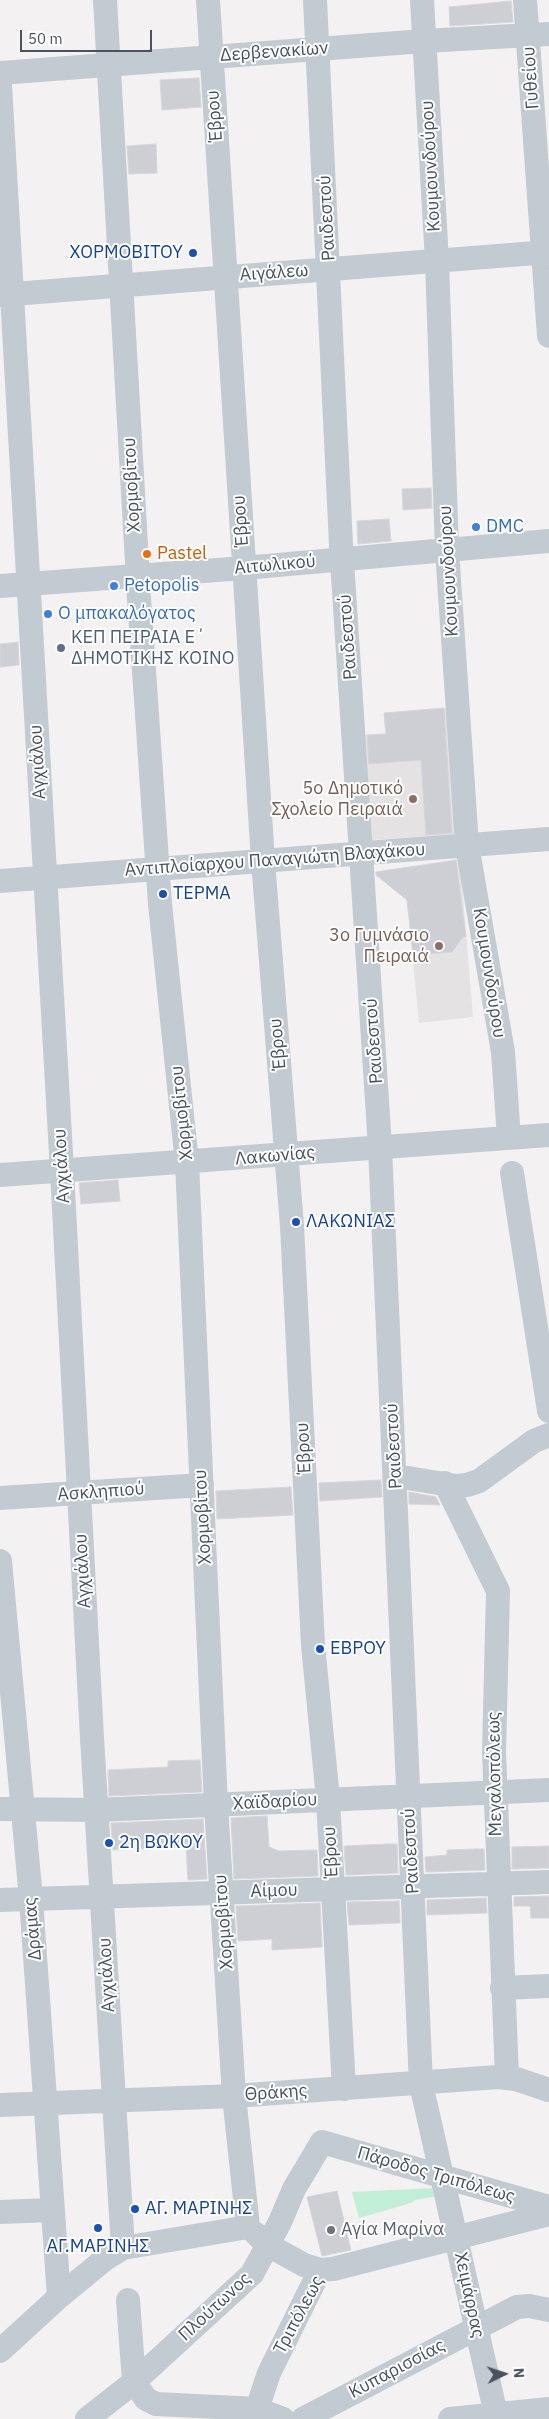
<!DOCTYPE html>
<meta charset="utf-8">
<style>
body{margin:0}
#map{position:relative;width:549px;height:2419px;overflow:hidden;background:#f3f1f1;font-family:"IBM Plex Sans",sans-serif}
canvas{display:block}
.north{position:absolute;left:479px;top:2349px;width:50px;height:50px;-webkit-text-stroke:4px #fff;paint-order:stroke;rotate:86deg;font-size:14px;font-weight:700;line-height:20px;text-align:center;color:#49525e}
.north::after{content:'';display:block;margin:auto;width:18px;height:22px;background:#49525e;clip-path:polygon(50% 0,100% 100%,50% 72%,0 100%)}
.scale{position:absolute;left:20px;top:30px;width:132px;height:22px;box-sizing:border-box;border:2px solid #49525e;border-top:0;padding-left:6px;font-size:15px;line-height:18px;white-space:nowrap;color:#49525e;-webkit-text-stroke:4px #fff;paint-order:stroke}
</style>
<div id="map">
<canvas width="549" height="2419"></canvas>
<div class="north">N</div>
<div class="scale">50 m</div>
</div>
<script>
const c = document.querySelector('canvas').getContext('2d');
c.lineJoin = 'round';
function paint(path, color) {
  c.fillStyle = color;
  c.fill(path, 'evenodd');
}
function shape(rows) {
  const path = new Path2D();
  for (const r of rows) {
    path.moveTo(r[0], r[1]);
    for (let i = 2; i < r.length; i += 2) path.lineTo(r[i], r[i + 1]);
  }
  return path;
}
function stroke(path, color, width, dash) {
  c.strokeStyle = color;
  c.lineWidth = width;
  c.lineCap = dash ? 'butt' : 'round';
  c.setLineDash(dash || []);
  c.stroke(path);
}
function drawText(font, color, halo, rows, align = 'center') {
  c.font = font + ' "IBM Plex Sans",sans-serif';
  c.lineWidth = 4;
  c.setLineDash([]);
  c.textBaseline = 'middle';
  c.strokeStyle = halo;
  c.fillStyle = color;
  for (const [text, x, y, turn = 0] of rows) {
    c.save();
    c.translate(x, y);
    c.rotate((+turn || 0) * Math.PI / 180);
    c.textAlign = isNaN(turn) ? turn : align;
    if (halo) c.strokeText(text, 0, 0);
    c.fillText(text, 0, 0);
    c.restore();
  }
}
paint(shape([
 [450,708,459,834,372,840,365,735,385,733,384,713],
 [460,860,473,1017,419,1023,407,900,380,878,380,871]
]), '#e4e2e3');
paint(shape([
 [437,2188,438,2196,415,2200,411,2203,359,2218,352,2192]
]), '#c1eed7');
const building = shape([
 [511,1,513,22,450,26,449,7,511,1],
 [199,78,201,107,162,110,160,80,199,78],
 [156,144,157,173,129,174,127,146,156,144],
 [431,488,432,508,403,510,402,489,431,488],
 [389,519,391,541,358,544,357,521,389,519],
 [18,642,19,665,0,667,0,644,18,642],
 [444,708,452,833,426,835,421,760,369,764,367,735,386,734,384,713,444,708],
 [456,860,466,937,463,937,452,952,413,955,407,900,376,875,376,872,456,860],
 [118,1180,120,1201,81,1204,79,1183,118,1180],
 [381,1480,382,1497,320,1501,319,1483,381,1480],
 [291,1487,293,1515,217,1519,216,1491,291,1487],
 [409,1492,436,1497,440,1505,409,1504,409,1492],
 [200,1760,202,1792,109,1796,108,1770,168,1767,168,1761,200,1760],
 [267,1816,269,1847,279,1851,317,1850,318,1876,234,1879,231,1818,267,1816],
 [203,1819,207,1879,188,1880,186,1847,113,1850,111,1823,203,1819],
 [387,1844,397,1844,398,1873,346,1875,344,1846,387,1844],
 [549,1846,549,1868,512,1869,512,1847,549,1846],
 [476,1849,484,1849,485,1870,426,1872,425,1857,447,1855,447,1850,476,1849],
 [549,1896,549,1918,531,1918,530,1906,514,1906,514,1897,549,1896],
 [486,1898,487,1913,427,1915,427,1900,486,1898],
 [399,1901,400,1923,349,1925,347,1902,399,1901],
 [320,1903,322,1947,272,1950,272,1939,238,1941,236,1906,320,1903],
 [337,2191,351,2250,322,2256,307,2197,337,2191]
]);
paint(building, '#cecfd5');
stroke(building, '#d5d6dc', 1);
stroke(shape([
 [105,0,139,598,160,904,187,1163,216,1805,234,2096,248,2227],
 [208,0,263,861,292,1226,313,1645,328,1799,344,2089],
 [315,0,341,545,380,1147,421,2084,497,2419],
 [422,0,437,261,447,550,467,845,503,1052,509,1138],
 [525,0,549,336],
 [0,73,424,41,549,34],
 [0,85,62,1171,92,1738,123,2248],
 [0,295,549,252],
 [0,586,244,568,549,541],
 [0,881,549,839],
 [512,1173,549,1411],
 [0,1175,549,1135],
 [396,1476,456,1486,467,1485,479,1481,534,1441,549,1435],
 [445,1483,498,1591,494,1752,507,2077],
 [0,1498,202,1485],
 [0,1561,31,1899,59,2297],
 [0,1809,97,1810,549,1790],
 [0,1900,549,1882],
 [502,1988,549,1986],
 [0,2105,234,2096,498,2077,516,2079,549,2090],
 [0,2212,53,2210],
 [256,2234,268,2245,304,2265,320,2270,333,2269,549,2214],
 [128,2300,134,2382,146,2399,156,2404,257,2409,283,2419],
 [0,2351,59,2297,105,2259,123,2248,248,2227],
 [257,2409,269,2373,320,2270],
 [87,2419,134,2382,252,2274,280,2222,294,2189,322,2142,549,2207],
 [303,2419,517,2307,529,2306,549,2310],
 [450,2419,549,2409]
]), '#c2cad2', 24);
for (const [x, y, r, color] of [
 [193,253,5,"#1a4fb4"],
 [476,527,5,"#3f7fe0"],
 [147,554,5,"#e8710a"],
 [114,586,5,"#3f7fe0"],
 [48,614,5,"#3f7fe0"],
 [61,648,5,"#5c6f8a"],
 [413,799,5,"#8d6e63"],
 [163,894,5,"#1a4fb4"],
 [439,946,5,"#8d6e63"],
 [296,1222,5,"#1a4fb4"],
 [320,1649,5,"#1a4fb4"],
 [109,1843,5,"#1a4fb4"],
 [135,2209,5,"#1a4fb4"],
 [98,2228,5,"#1a4fb4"],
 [331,2230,5,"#6b7280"]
]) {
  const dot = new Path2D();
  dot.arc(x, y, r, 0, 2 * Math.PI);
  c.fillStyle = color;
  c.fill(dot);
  stroke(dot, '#fff', 2);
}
drawText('18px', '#49525e', '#fff', [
 ["Δερβενακίων",274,52,-4],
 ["Γυθείου",531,78,-94],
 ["Έβρου",215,116,-94],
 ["Κουμουνδούρου",431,166,-93],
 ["Ραιδεστού",327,218,-93],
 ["Αιγάλεω",274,273,-4],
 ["Χορμοβίτου",132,485,-93],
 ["Έβρου",241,521,-94],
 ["Αιτωλικού",275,565,-5],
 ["Κουμουνδούρου",449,571,-93],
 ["Ραιδεστού",348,637,-94],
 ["Αγχιάλου",38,762,-93],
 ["Αντιπλοίαρχου Παναγιώτη Βλαχάκου",275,860,-4],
 ["Κουμουνδούρου",489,973,81],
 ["Ραιδεστού",374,1041,-94],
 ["Έβρου",278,1044,-95],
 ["Χορμοβίτου",182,1113,-96],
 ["Λακωνίας",275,1156,-5],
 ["Αγχιάλου",62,1166,-93],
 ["Ραιδεστού",394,1446,-93],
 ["Έβρου",304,1448,-93],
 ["Ασκληπιού",101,1492,-4],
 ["Χορμοβίτου",203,1517,-93],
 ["Αγχιάλου",83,1571,-93],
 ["Μεγαλοπόλεως",495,1774,-91],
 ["Χαϊδαρίου",275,1802,-3],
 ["Ραιδεστού",411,1851,-93],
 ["Έβρου",331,1852,-93],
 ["Αίμου",274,1891,-2],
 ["Χορμοβίτου",224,1922,-94],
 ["Δράμας",33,1929,-95],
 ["Αγχιάλου",107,1975,-93],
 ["Θράκης",276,2093,-4],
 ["Πάροδος Τριπόλεως",436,2175,16],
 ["Χειμάρρας",469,2295,78],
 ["Πλούτωνος",215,2307,-43],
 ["Τριπόλεως",299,2315,-62],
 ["Κυπαρισσίας",397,2369,-28]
]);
drawText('18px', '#164399', '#fff', [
 ["ΧΟΡΜΟΒΙΤΟΥ",183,253,"right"],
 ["ΤΕΡΜΑ",173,894],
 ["ΛΑΚΩΝΙΑΣ",306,1222],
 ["ΕΒΡΟΥ",330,1649],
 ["2η ΒΩΚΟΥ",119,1843],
 ["ΑΓ. ΜΑΡΙΝΗΣ",145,2209],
 ["ΑΓ.ΜΑΡΙΝΗΣ",98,2247,"center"]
], 'left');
drawText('18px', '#366cbe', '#fff', [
 ["DMC",486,527],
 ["Petopolis",124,586],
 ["Ο μπακαλόγατος",58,614]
], 'left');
drawText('18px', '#c56008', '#fff', [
 ["Pastel",157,554]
], 'left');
drawText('18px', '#4e5e75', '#fff', [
 ["ΚΕΠ ΠΕΙΡΑΙΑ Ε΄",71,638],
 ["ΔΗΜΟΤΙΚΗΣ ΚΟΙΝΟ",71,659]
], 'left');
drawText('18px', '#785e54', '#fff', [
 ["5ο Δημοτικό",403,789],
 ["Σχολείο Πειραιά",403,810],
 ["3ο Γυμνάσιο",429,936],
 ["Πειραιά",429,957]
], 'right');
drawText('18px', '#5b616d', '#fff', [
 ["Αγία Μαρίνα",341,2230]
], 'left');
</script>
